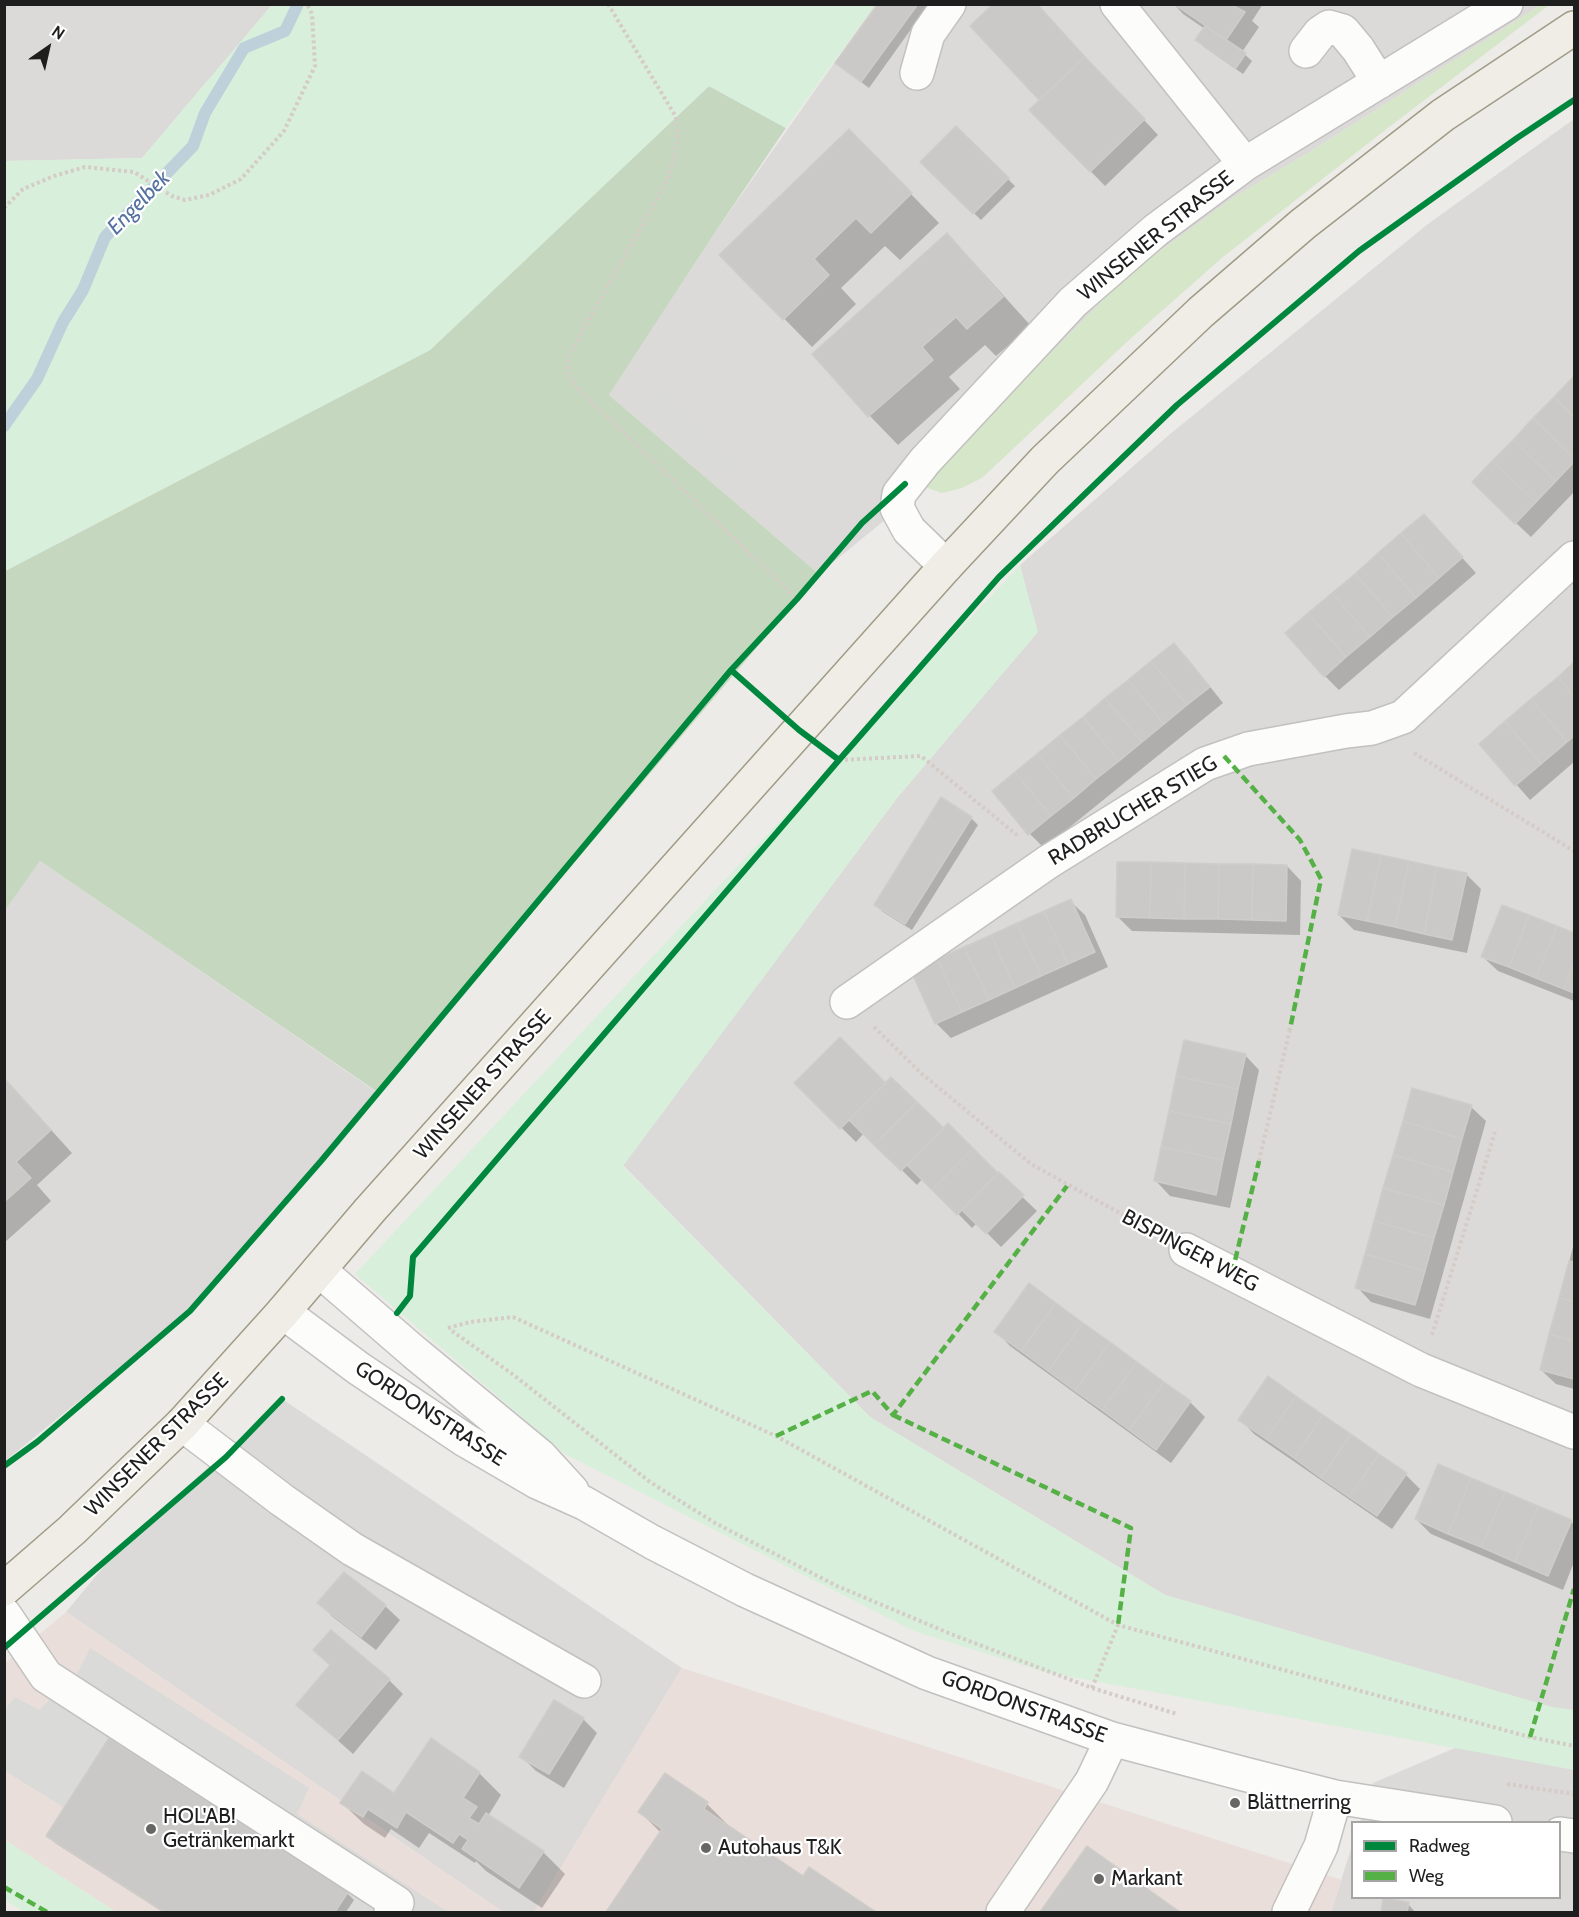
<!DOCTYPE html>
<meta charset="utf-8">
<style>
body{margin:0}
#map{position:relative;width:1579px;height:1917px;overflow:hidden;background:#ecebe7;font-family:Cabin,sans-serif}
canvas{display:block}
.frame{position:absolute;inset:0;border:6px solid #1e1e1e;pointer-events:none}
.legend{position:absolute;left:1351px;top:1821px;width:210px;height:78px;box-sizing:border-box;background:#fff;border:2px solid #a5a5a5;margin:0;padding:8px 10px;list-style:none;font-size:18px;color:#1e1e1e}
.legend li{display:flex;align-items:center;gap:12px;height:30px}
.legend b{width:30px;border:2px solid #a5a5a5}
.north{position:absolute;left:18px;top:18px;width:60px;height:60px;-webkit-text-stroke:4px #fff;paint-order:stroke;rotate:34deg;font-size:16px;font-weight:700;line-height:24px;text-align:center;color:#1e1e1e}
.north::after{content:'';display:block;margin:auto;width:21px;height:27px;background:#1e1e1e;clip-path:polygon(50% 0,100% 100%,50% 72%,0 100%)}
</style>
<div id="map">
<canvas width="1579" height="1917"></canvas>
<div class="frame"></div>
<ul class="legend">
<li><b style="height:8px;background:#00873e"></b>Radweg</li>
<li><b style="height:8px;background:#55b145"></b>Weg</li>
</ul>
<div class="north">N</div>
</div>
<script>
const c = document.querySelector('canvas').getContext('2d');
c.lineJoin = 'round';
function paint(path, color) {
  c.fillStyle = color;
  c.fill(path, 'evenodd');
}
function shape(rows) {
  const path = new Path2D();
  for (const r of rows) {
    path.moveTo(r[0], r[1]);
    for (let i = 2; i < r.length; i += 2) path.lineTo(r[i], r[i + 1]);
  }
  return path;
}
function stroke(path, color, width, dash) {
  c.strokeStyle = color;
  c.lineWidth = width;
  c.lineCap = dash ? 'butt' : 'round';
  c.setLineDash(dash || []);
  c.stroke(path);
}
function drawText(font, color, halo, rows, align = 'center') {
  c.font = font + ' Cabin,sans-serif';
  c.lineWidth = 4.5;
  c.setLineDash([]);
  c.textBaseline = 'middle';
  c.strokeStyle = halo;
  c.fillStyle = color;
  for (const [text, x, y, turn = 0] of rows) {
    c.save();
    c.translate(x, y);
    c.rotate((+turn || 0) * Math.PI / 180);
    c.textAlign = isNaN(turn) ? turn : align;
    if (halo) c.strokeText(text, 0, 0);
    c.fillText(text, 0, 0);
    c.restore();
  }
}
paint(shape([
 [4,5,272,5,142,158,5,161],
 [875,5,1541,5,1316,148,1233,198,1131,272,984,420,925,487,819,574,609,395,716,231],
 [1574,119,1574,1912,1331,1912,1352,1846,1352,1898,1560,1898,1560,1822,1360,1822,1373,1783,1551,1707,1165,1595,870,1417,623,1165,897,798,1037,632,1020,565,1169,435,1428,224],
 [40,861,378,1093,190,1311,5,1461,4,909],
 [282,1399,682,1668,534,1912,503,1912,66,1612,115,1553]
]), '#dbdad8');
paint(shape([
 [66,1612,503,1912,116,1912,5,1840,4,1664],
 [682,1668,1342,1880,1331,1912,534,1912]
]), '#e9deda');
paint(shape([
 [661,385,737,462,717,483,639,405],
 [90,1648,309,1788,297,1814,448,1912,335,1912,348,1892,109,1738,65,1808,5,1771,4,1711,15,1697,39,1710,76,1676]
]), '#dadad8');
paint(shape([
 [1541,5,1549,5,1380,134,1223,257,1130,339,982,478,962,488,942,493,925,487,984,420,1131,272,1233,198,1316,148]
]), '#d5e6c9');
paint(shape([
 [709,86,786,128,716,231,609,395,819,574,379,1093,40,861,5,910,5,571,430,350]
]), '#c5d8bf');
paint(shape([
 [272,5,875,5,786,128,709,86,430,350,5,571,5,161,142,158],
 [1020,565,1038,632,897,798,623,1166,870,1417,1165,1595,1552,1707,1574,1710,1574,1770,1045,1672,914,1631,565,1454,355,1274],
 [4,1840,5,1840,116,1912,24,1912,5,1900]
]), '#d8efdb');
paint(shape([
 [880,4,929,4,869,88,844,69],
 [1036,4,1158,135,1105,186,1031,110,1041,100,973,26],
 [1174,4,1263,4,1252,21,1259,27,1242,52,1252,61,1243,74,1204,47,1197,40,1205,29,1183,14],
 [956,128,1015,186,981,220,922,162],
 [877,159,939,223,900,260,885,246,841,288,856,304,812,347,722,255],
 [947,235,975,264,1031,326,996,356,985,345,949,377,960,389,898,445,870,416,814,354],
 [1574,378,1574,492,1531,537,1488,497],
 [1424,516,1476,573,1339,690,1325,676],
 [1173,645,1188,659,1223,703,1044,848,1030,834],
 [1574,665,1574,762,1530,800,1481,744],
 [971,818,978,825,912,930,883,912,876,905],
 [1287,866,1301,881,1300,935,1132,931,1118,917],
 [1466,874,1481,889,1467,953,1354,930,1339,915],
 [1070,901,1085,915,1108,967,951,1038,936,1023],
 [1503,907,1574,935,1574,1001,1498,971,1483,957],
 [1245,1055,1259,1070,1230,1208,1170,1196,1156,1181],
 [4,1078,72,1153,37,1185,51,1201,4,1243],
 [796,1083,886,1085,944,1131,948,1126,1037,1211,1001,1247,977,1223,972,1228,923,1178,917,1185,864,1133,856,1142],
 [1471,1107,1486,1121,1430,1319,1371,1302,1357,1287],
 [1574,1243,1574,1389,1556,1384,1541,1370],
 [1030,1285,1190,1402,1205,1417,1171,1463,1010,1346,996,1331],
 [1240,1419,1406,1475,1420,1489,1392,1529,1254,1434],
 [1416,1519,1571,1521,1574,1525,1574,1562,1563,1590,1431,1534],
 [319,1603,385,1606,400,1620,376,1650,333,1617],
 [389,1680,403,1694,353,1754,298,1705],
 [583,1719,597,1733,564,1788,536,1771,521,1756],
 [431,1740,479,1773,501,1795,488,1816,543,1852,565,1874,542,1908,486,1871,476,1861,475,1863,429,1833,419,1848,391,1829,385,1838,364,1824,342,1803,395,1795],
 [707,1804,734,1831,804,1878,809,1869,873,1912,608,1912,661,1833,640,1812],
 [48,1836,347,1893,354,1900,346,1912,163,1912,55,1843],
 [1088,1848,1178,1912,1042,1912],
 [1384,1900,1408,1904,1415,1912,1382,1912]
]), '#0003');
stroke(shape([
 [4,426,37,379,63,322,83,290,105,237,193,146,205,113,244,48,285,31,298,4]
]), '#bed1db', 12);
const building = shape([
 [878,4,918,4,861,82,835,63,878,4],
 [993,4,1037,4,1085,57,1039,100,970,26,993,4],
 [1174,4,1230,4,1245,12,1226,40,1174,4],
 [1205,26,1246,53,1236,68,1195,40,1205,26],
 [1085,57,1145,119,1090,172,1029,110,1085,57],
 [956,126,1009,178,973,214,920,162,956,126],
 [849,129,912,193,871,233,856,218,814,259,829,275,783,320,719,255,849,129],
 [947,233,1003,297,967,329,956,317,922,347,933,360,868,417,812,354,947,233],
 [1574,376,1574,417,1554,397,1574,376],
 [1554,397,1574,417,1574,458,1533,418,1554,397],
 [1533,418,1574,458,1574,462,1556,481,1513,440,1533,418],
 [1513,440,1556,481,1536,502,1492,461,1513,440],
 [1492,461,1536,502,1515,524,1472,482,1492,461],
 [1424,514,1463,557,1439,578,1401,533,1424,514],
 [1401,533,1439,578,1416,598,1378,553,1401,533],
 [1378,553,1416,598,1393,617,1355,574,1378,553],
 [1355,574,1393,617,1370,637,1332,593,1355,574],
 [1332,593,1370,637,1346,657,1308,613,1332,593],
 [1308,613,1346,657,1324,677,1285,633,1308,613],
 [1174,643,1210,687,1187,705,1151,661,1174,643],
 [1151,661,1187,705,1164,724,1128,680,1151,661],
 [1574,662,1574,697,1558,677,1574,662],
 [1558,677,1574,697,1574,736,1567,742,1531,699,1558,677],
 [1128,680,1164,724,1142,742,1105,698,1128,680],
 [1105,698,1142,742,1119,761,1083,717,1105,698],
 [1531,699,1567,742,1541,764,1505,721,1531,699],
 [1083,717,1119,761,1096,779,1060,735,1083,717],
 [1505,721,1541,764,1515,786,1479,744,1505,721],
 [1060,735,1096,779,1074,798,1037,754,1060,735],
 [1037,754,1074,798,1051,816,1015,772,1037,754],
 [1015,772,1051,816,1028,835,992,791,1015,772],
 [941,797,972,817,905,924,874,905,941,797],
 [1352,849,1381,855,1367,921,1338,915,1352,849],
 [1381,855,1409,861,1395,927,1367,921,1381,855],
 [1409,861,1437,867,1424,934,1395,927,1409,861],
 [1117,862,1151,862,1150,918,1116,917,1117,862],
 [1151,862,1185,863,1184,919,1150,918,1151,862],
 [1185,863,1219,864,1218,919,1184,919,1185,863],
 [1219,864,1253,864,1252,920,1218,919,1219,864],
 [1253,864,1287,865,1286,921,1252,920,1253,864],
 [1437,867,1467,873,1452,940,1424,934,1437,867],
 [1071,899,1095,952,1068,964,1044,911,1071,899],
 [1502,905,1529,915,1509,967,1481,957,1502,905],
 [1044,911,1068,964,1041,976,1017,923,1044,911],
 [1529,915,1557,926,1536,978,1509,967,1529,915],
 [1017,923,1041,976,1015,988,991,935,1017,923],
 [1557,926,1574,933,1574,961,1564,989,1536,978,1557,926],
 [991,935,1015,988,989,1000,964,947,991,935],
 [964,947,989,1000,962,1012,937,959,964,947],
 [937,959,962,1012,935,1024,911,971,937,959],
 [1574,961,1574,993,1564,989,1574,961],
 [840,1037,886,1083,840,1129,794,1083,840,1037],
 [1184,1040,1246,1054,1238,1089,1176,1076,1184,1040],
 [1176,1076,1238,1089,1231,1124,1169,1111,1176,1076],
 [891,1077,917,1102,874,1145,849,1120,891,1077],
 [4,1078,51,1130,16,1162,31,1178,4,1202,4,1078],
 [1412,1088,1472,1105,1462,1139,1403,1121,1412,1088],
 [917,1102,944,1128,901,1171,874,1145,917,1102],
 [1169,1111,1231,1124,1223,1160,1161,1147,1169,1111],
 [1403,1121,1462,1139,1453,1172,1393,1155,1403,1121],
 [948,1123,973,1148,932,1190,907,1165,948,1123],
 [1161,1147,1223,1160,1216,1195,1154,1181,1161,1147],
 [973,1148,998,1173,957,1215,932,1190,973,1148],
 [1393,1155,1453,1172,1444,1205,1383,1188,1393,1155],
 [999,1172,1024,1195,986,1234,962,1210,999,1172],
 [1383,1188,1444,1205,1434,1238,1374,1221,1383,1188],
 [1374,1221,1434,1238,1425,1271,1365,1254,1374,1221],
 [1365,1254,1425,1271,1415,1305,1355,1288,1365,1254],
 [1569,1261,1574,1262,1574,1302,1559,1298,1569,1261],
 [1029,1283,1056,1303,1021,1351,994,1332,1029,1283],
 [1559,1298,1574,1302,1574,1341,1549,1334,1559,1298],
 [1056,1303,1083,1323,1048,1371,1021,1351,1056,1303],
 [1083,1323,1110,1342,1075,1391,1048,1371,1083,1323],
 [1549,1334,1574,1341,1574,1379,1540,1370,1549,1334],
 [1110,1342,1137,1362,1102,1410,1075,1391,1110,1342],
 [1137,1362,1164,1382,1129,1430,1102,1410,1137,1362],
 [1268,1376,1296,1396,1266,1439,1238,1420,1268,1376],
 [1164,1382,1191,1401,1156,1450,1129,1430,1164,1382],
 [1296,1396,1323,1415,1294,1458,1266,1439,1296,1396],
 [1323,1415,1351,1434,1321,1478,1294,1458,1323,1415],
 [1351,1434,1379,1454,1349,1497,1321,1478,1351,1434],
 [1379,1454,1407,1473,1377,1516,1349,1497,1379,1454],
 [1438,1464,1471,1478,1448,1534,1415,1519,1438,1464],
 [1471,1478,1505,1492,1481,1547,1448,1534,1471,1478],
 [1505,1492,1538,1506,1515,1562,1481,1547,1505,1492],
 [1538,1506,1572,1520,1548,1576,1515,1562,1538,1506],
 [344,1572,386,1605,361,1637,317,1603,344,1572],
 [331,1630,390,1679,338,1740,296,1705,330,1665,313,1650,331,1630],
 [554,1700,584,1718,549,1774,519,1757,554,1700],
 [109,1738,348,1892,335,1912,164,1912,46,1836,109,1738],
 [431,1738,480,1772,463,1798,477,1807,469,1818,479,1824,486,1813,544,1851,519,1888,462,1849,468,1840,459,1834,453,1843,406,1812,397,1828,368,1809,363,1817,340,1803,362,1771,394,1793,431,1738],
 [665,1773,708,1802,704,1809,803,1876,809,1867,876,1912,606,1912,662,1829,638,1812,665,1773],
 [1087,1846,1180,1912,1040,1912,1087,1846],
 [1383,1898,1409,1902,1407,1912,1381,1912,1383,1898]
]);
paint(building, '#cac9c7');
stroke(building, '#cfcdc9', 1.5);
const minor = shape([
 [1117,4,1245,164],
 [1306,51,1320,33,1329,27,1343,31,1358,49,1379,82],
 [917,73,928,34,949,4],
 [946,566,909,530,897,508,899,494,925,461,1073,302,1156,230,1245,164,1506,4],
 [847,1002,1048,862,1205,764,1248,749,1346,731,1372,728,1403,717,1574,558],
 [1186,1250,1421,1370,1574,1432],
 [319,1270,415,1353,540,1456,572,1491],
 [283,1312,358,1368,465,1440,537,1482,584,1503,652,1542,745,1590,927,1673,1112,1739,1244,1774,1335,1797,1495,1822],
 [182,1424,282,1500,352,1549,584,1681],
 [4,1614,46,1676,397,1903,391,1912],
 [1560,1834,1574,1836],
 [1003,1912,1092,1781,1112,1739],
 [1289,1912,1321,1846,1335,1797]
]);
const major = shape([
 [4,1589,72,1530,182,1424,283,1312,370,1210,946,566,1045,460,1201,312,1303,224,1443,115,1574,28]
]);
stroke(minor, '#c2c1bf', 36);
stroke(major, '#9f9b87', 36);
stroke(shape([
 [608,4,676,117,678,140,669,177,569,355,568,368,571,380,577,388,797,599],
 [4,208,23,189,54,176,85,167,134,172,172,196,185,200,209,195,241,179,284,131,315,66,312,14,307,4],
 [1414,753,1574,851],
 [839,760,921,756,1018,836],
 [874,1027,922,1074,1031,1164,1154,1232],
 [1259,1161,1290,1029],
 [448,1328,470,1322,513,1317,776,1436,1118,1625,1530,1737,1574,1746],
 [452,1331,511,1373,650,1482,715,1523,837,1586,951,1634,1092,1688,1177,1714],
 [1432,1335,1495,1132],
 [4,1466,37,1442,190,1311,321,1161,731,670,797,599,864,521],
 [1092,1688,1118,1625],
 [1507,1784,1574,1794]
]), '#d5cbc7', 4, [3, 3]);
stroke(minor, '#fcfcfb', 33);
stroke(major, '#efede5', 33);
stroke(shape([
 [1224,756,1300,840,1321,879,1290,1029],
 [1232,1273,1259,1161],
 [893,1415,1131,1528,1118,1625],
 [776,1436,872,1391,893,1415,1067,1186],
 [1530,1737,1574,1589],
 [4,1887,47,1912]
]), '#55b145', 4.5, [9, 4.5]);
stroke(shape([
 [731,670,799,730,839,760],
 [397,1313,410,1296,413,1257,839,760,999,577,1177,405,1359,251,1517,138,1574,100],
 [4,1466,37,1442,190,1311,321,1161,731,670,797,599,862,523,905,484],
 [4,1648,226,1457,282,1399]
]), '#00873e', 6);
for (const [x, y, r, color] of [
 [1235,1803,6,"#666664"],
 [151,1829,6,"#666664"],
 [706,1848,6,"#666664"],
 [1099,1879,6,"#666664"]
]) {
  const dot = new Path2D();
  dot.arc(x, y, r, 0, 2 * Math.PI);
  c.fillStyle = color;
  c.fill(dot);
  stroke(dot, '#fff', 2);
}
drawText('21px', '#1e1e1e', '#fff', [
 ["WINSENER STRASSE",1156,236,-39],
 ["RADBRUCHER STIEG",1133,811,-31],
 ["WINSENER STRASSE",483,1085,-48],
 ["BISPINGER WEG",1190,1251,28],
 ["GORDONSTRASSE",430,1414,33],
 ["WINSENER STRASSE",157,1445,-45],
 ["GORDONSTRASSE",1024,1707,20]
]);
drawText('21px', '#1e1e1e', '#fff', [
 ["Blättnerring",1247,1803],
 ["HOL'AB!",163,1817],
 ["Getränkemarkt",163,1841],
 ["Autohaus T&K",718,1848],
 ["Markant",1111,1879]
], 'left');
drawText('italic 22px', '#5672a2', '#fff', [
 ["Engelbek",139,203,-46]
]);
</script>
